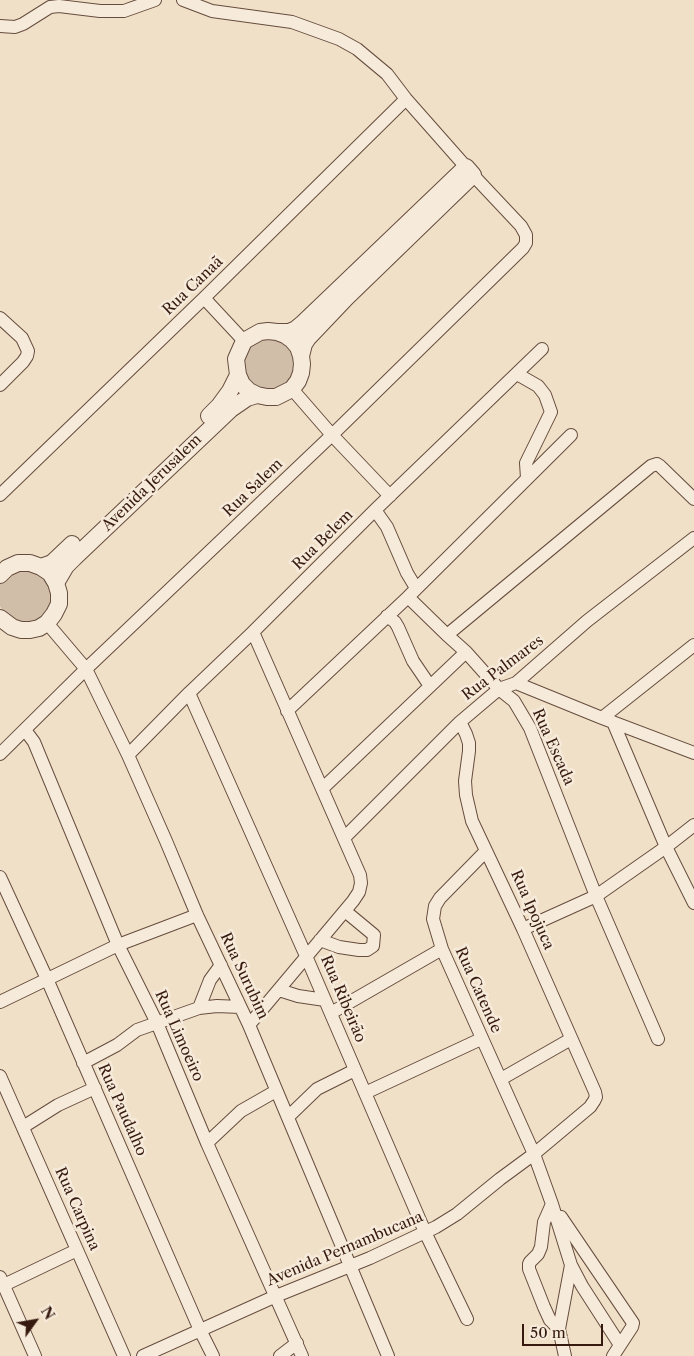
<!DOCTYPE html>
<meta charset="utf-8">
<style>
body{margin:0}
#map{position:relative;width:694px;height:1356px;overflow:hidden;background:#f1e0c8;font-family:"Libre Caslon Text",serif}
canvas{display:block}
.north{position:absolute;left:10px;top:1296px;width:50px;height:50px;-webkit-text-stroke:4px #f6ebdb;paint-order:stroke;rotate:58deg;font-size:14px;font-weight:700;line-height:20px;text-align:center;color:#371a0f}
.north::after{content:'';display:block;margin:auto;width:18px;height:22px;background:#371a0f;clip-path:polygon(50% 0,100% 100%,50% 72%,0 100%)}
.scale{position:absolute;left:522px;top:1324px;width:81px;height:22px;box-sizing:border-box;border:2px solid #371a0f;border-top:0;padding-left:6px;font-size:15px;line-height:18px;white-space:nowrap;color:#371a0f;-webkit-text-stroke:4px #f6ebdb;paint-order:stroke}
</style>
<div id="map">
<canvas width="694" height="1356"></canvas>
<div class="north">N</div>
<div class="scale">50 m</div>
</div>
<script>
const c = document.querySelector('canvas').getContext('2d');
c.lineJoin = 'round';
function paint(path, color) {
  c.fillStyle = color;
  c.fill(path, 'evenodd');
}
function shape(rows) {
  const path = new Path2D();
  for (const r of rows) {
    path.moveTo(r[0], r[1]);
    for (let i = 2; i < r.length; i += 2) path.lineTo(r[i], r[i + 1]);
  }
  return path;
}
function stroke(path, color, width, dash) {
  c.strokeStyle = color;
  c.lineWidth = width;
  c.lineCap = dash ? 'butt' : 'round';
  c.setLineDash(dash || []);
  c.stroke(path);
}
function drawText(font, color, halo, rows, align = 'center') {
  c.font = font + ' "Libre Caslon Text",serif';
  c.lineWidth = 5;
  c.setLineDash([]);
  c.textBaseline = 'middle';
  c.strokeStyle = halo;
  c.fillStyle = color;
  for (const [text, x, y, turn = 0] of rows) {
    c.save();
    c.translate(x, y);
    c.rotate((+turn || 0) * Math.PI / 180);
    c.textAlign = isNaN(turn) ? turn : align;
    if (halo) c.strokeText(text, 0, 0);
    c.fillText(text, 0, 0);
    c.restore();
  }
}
paint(shape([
 [274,333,298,358,289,383,272,390,263,389,254,385,248,379,243,370,243,351,248,343],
 [38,569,54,591,50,609,36,621,27,623,18,622,3,612,0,606,0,583,11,570]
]), '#d1bea9');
const minor = shape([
 [183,0,212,11,292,22,339,39,357,49,387,74,406,99,466,167],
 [0,26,15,27,23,24,50,7,59,6,100,11,124,11,155,0],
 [204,298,244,341],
 [0,318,22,338,28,351,27,356,23,362,0,385],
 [517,374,538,386,545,395,551,412,526,463,527,478],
 [292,389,332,435,390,496],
 [0,495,204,298,406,99],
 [375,510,387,527,407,573,416,588],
 [408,597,447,635,466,652,499,689,514,701,530,728,596,896,658,1039],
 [387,616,395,622,398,627,413,661,430,686],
 [47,623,86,669,128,755,166,841,197,915,249,1025,388,1356],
 [447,635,651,466,657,464,660,466,694,499],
 [516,683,602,718,694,753],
 [189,693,306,956,425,1232,467,1319],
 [287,711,408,597,571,435],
 [602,718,694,645],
 [613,722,666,847,694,903],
 [25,730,34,742,118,945,157,1023,207,1143,302,1356],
 [0,754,86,669,332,435,523,248,526,243,526,235,521,226,473,175],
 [128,755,189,693,253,632,375,510,542,349],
 [323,788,466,652],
 [344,838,460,722,499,689,516,683,587,621,694,538],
 [486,851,440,898,435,906,433,919,442,949,534,1154,552,1204,571,1265,582,1286,620,1345],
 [0,877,47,979,200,1330,213,1356],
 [523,929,596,896,666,847,694,825],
 [320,940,339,947,359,950,367,950,373,946,374,935,345,911],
 [279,990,298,996,325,1000],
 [0,1002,118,945,197,915],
 [199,1008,210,980,221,965],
 [331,1013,442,949],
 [249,1025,353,901,359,892,361,883,360,875,253,632],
 [83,1063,117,1045,137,1030,199,1008,217,1006,240,1007],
 [0,1076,124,1356],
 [501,1079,571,1039],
 [365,1093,481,1039],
 [288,1117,317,1089,355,1070],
 [23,1127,58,1105,95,1088],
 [207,1143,241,1111,276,1091],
 [552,1204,544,1222,541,1247,538,1254,530,1262,529,1264,529,1269,544,1307,550,1320,559,1329],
 [561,1217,633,1323,632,1327,613,1356],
 [0,1277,35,1356],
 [4,1285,77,1250],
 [143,1356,276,1296,370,1258,436,1227,457,1214,500,1179,534,1154,590,1107,594,1101,596,1097,595,1092,523,929,472,821,466,795,465,781,469,751,469,743,466,734,460,722],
 [280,1356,297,1343],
 [565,1356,559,1329,571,1265]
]);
const tertiary = shape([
 [268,331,277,332,285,335,292,340,298,347,301,356,302,364,301,373,298,381,292,389,276,397,267,397,257,395,249,391,242,384,238,375,236,359,244,341,260,332,268,331],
 [277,332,289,332,296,329,302,324,466,167,473,175,346,298,308,338,304,344,301,356],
 [209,416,219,406,230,391,238,375],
 [41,567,52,563,72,544],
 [0,575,7,568,18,563,30,563,41,567,50,573,56,583,59,593,59,604,54,614,47,623,39,628,30,630,21,630,12,627,0,618],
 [56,583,66,566,74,558,231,409,247,398,257,395]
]);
stroke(minor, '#664c3d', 14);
stroke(tertiary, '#664c3d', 18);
stroke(minor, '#f6ebdb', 12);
stroke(tertiary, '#f6ebdb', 16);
drawText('15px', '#371a0f', '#f6ebdb', [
 ["Rua Canaã",193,286,-44],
 ["Avenida Jerusalem",152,483,-44],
 ["Rua Salem",253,488,-44],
 ["Rua Belem",323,540,-45],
 ["Rua Palmares",503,668,-37],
 ["Rua Escada",553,747,66],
 ["Rua Ipojuca",532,910,66],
 ["Rua Surubim",244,976,65],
 ["Rua Catende",478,990,66],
 ["Rua Ribeirão",343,999,67],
 ["Rua Limoeiro",179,1036,66],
 ["Rua Paudalho",122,1110,66],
 ["Rua Carpina",77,1209,66],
 ["Avenida Pernambucana",345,1249,-23]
]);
</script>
